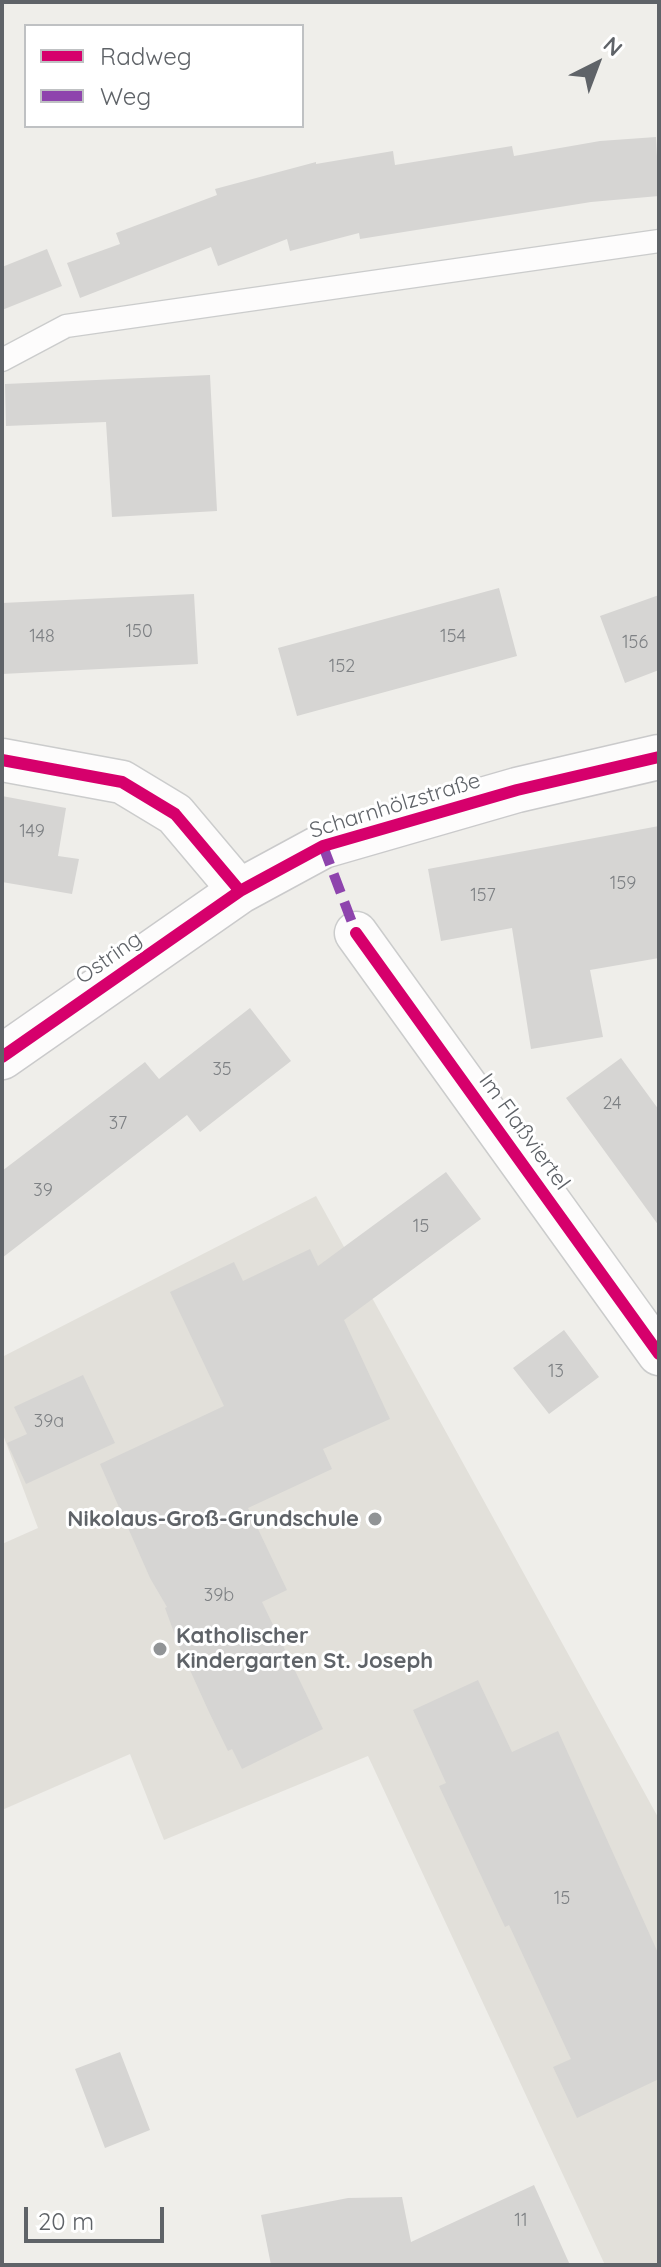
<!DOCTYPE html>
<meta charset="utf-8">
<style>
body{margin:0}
#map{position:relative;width:661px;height:2267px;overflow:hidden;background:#efeeea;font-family:Quicksand,sans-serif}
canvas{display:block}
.frame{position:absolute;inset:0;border:4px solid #5f6368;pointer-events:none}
.legend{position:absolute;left:24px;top:24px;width:280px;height:104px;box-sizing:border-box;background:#fff;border:2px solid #bfc1c3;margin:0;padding:10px 14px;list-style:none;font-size:24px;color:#5f6368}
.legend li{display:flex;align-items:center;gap:16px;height:40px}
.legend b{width:40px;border:2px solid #bfc1c3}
.north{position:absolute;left:557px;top:24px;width:80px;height:80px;-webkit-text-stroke:6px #fff;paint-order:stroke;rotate:42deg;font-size:22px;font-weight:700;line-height:32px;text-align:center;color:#5f6368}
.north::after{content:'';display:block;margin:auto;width:28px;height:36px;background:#5f6368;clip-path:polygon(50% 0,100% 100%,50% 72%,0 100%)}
.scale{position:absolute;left:24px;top:2207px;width:140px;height:36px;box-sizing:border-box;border:4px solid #5f6368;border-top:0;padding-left:10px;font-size:24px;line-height:28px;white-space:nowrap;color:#5f6368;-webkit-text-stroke:6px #fff;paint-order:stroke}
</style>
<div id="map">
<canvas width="661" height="2267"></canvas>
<div class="frame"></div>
<ul class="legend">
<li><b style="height:10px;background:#d6006c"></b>Radweg</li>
<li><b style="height:10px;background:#8e44ad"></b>Weg</li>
</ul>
<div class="north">N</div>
<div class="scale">20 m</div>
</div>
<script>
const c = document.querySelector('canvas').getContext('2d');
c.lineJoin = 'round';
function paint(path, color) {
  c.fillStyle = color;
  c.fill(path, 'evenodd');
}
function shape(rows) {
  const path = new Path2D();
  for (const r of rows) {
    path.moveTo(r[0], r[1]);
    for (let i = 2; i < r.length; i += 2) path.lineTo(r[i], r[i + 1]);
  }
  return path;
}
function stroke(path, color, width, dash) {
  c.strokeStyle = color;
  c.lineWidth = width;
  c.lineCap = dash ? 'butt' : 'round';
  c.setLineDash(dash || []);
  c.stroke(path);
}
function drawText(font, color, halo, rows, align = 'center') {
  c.font = font + ' Quicksand,sans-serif';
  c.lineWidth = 6;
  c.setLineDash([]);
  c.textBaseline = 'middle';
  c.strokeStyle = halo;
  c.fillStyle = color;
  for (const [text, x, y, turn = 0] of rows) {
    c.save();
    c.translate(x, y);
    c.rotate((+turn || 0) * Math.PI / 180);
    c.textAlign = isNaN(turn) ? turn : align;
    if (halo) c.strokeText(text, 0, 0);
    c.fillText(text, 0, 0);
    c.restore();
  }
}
paint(shape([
 [316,1196,659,1819,659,2265,605,2265,368,1756,164,1840,130,1754,2,1810,2,1544,38,1528,2,1432,2,1357]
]), '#e2e0da');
paint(shape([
 [656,137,659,196,591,202,360,239,359,233,290,251,287,239,218,266,211,247,80,298,67,263,120,244,116,233,217,195,215,189,316,162,316,164,393,151,395,165,512,146,514,156,600,141],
 [47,249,62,286,2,310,2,267],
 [210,375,217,511,112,517,106,422,6,426,5,384],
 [499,588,517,656,297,716,278,648],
 [194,594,198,664,2,674,2,603],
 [659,595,659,670,625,683,600,616],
 [2,796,66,808,58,856,79,859,72,894,2,882],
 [659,826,659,958,590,970,603,1037,531,1049,512,928,441,941,428,869],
 [250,1008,291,1061,200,1132,187,1115,2,1258,2,1171,145,1062,159,1079],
 [621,1058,659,1110,659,1226,566,1098],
 [446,1172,481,1219,344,1320,390,1419,323,1449,332,1469,248,1508,287,1590,262,1602,323,1729,242,1769,232,1749,228,1751,209,1712,179,1646,165,1608,167,1607,150,1578,100,1464,224,1406,170,1292,234,1262,243,1281,310,1249,318,1266],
 [564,1330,599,1377,549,1414,513,1368],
 [83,1375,115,1443,26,1484,7,1443,27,1434,14,1407],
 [478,1680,512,1752,558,1731,659,1955,659,2079,577,2118,553,2067,571,2059,509,1925,505,1927,439,1786,446,1783,413,1710],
 [120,2052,150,2130,105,2148,75,2069],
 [534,2185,570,2265,271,2265,261,2215,348,2198,402,2197,411,2242]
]), '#d6d5d3');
const lane = shape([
 [2,360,66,326,659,241]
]);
const street = shape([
 [2,760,122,782,175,814,240,891],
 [356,933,659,1354]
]);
const secondary = shape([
 [2,1057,240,891,323,846,517,790,659,757]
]);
stroke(lane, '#cbcccc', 25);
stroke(street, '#cbcccc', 45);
stroke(secondary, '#cacacb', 47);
stroke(lane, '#fdfcfc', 22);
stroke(street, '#fdfcfc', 42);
stroke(secondary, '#fdfcfc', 44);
stroke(shape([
 [323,846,356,933]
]), '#8e44ad', 10, [20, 10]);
stroke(shape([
 [2,760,122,782,175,814,240,891],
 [356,933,659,1354],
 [2,1057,240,891,323,846,517,790,659,757]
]), '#d6006c', 12);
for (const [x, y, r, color] of [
 [375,1519,8,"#919496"],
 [160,1649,8,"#919496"]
]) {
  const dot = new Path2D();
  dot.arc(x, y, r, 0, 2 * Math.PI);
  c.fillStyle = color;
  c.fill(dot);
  stroke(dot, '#fff', 3);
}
drawText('18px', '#7e8184', null, [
 ["150",139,632],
 ["148",42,637],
 ["154",453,637],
 ["156",635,643],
 ["152",342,667],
 ["149",32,832],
 ["159",623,884],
 ["157",483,896],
 ["35",222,1070],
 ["24",612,1104],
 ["37",118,1124],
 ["39",43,1191],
 ["15",421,1227],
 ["13",556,1372],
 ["39a",49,1422],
 ["39b",219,1596],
 ["15",562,1899],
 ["11",521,2221]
]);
drawText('22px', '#5f6368', '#fff', [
 ["Scharnhölzstraße",395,806,-17],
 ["Ostring",109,958,-35],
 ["Im Flaßviertel",524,1132,54]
]);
drawText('bold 22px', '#5f6368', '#fff', [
 ["Nikolaus-Groß-Grundschule",359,1519],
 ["Katholischer",176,1636,"left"],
 ["Kindergarten St. Joseph",176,1661,"left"]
], 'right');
</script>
